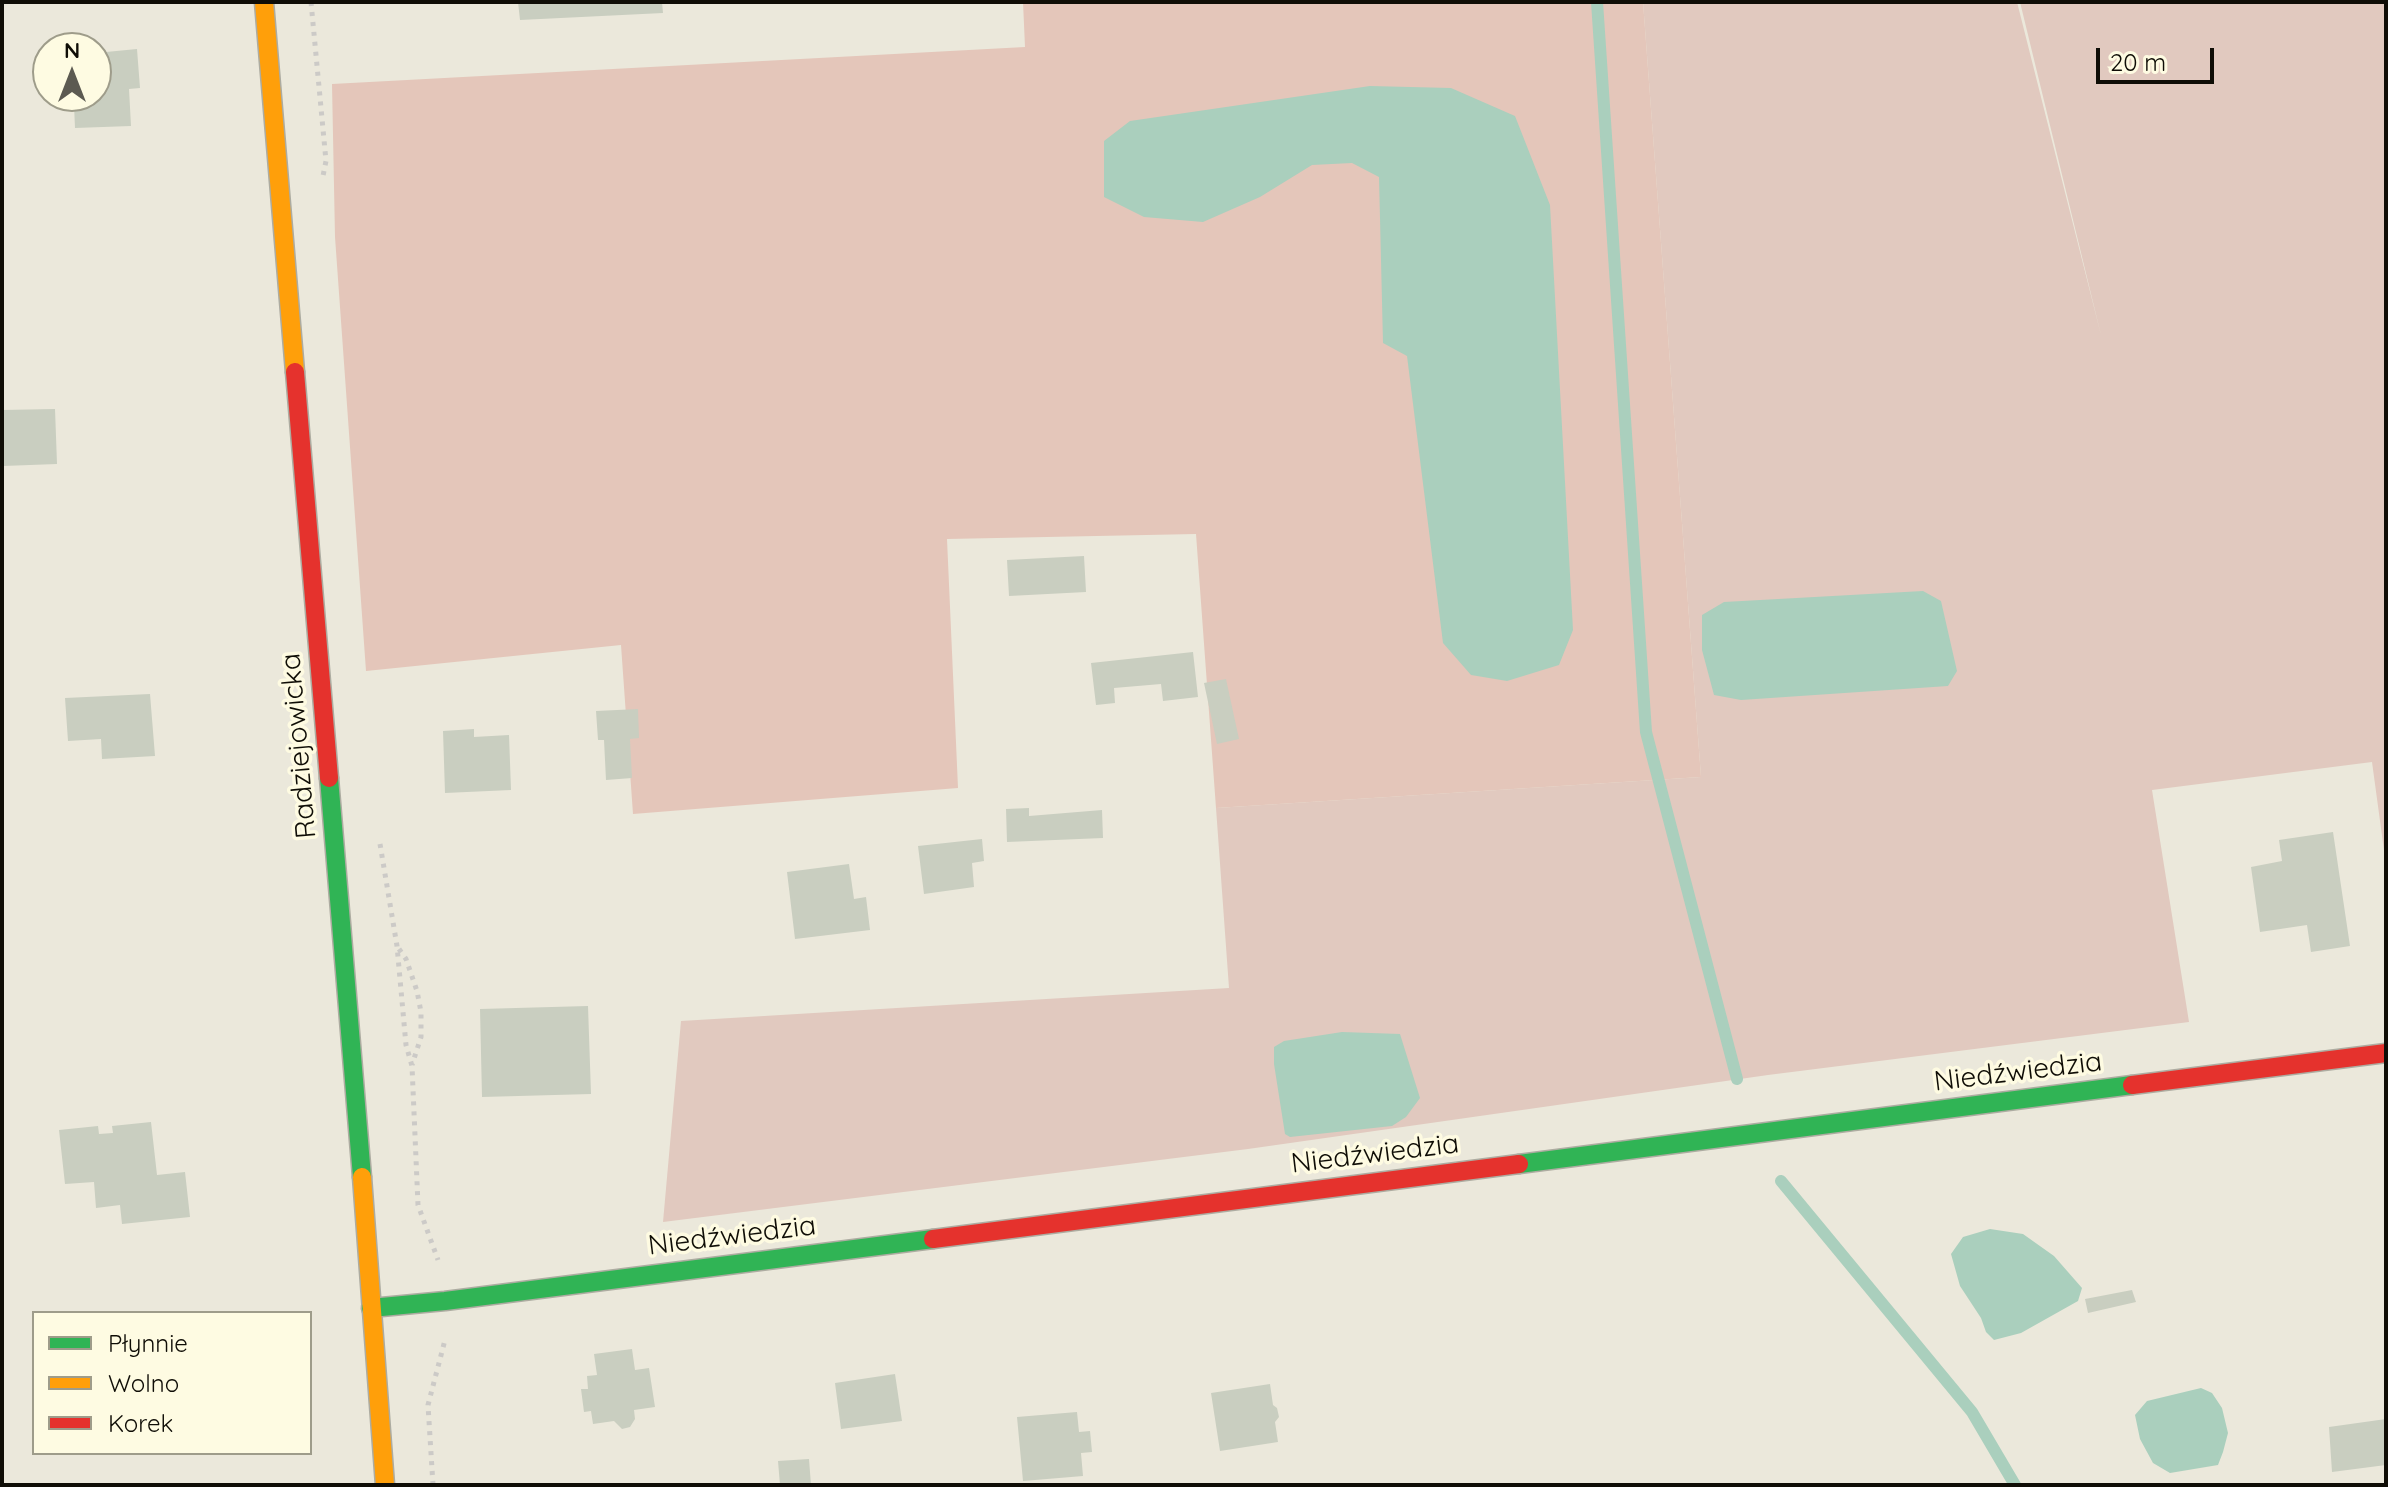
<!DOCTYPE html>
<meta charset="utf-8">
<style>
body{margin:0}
#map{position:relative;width:2388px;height:1487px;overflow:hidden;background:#ebe8db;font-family:Quicksand,sans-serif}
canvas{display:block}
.frame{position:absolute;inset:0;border:4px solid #0f0d06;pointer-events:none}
.legend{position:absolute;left:32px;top:1311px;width:280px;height:144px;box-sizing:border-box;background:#fefbe2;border:2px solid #9e9c8a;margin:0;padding:10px 14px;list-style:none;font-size:24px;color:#0f0d06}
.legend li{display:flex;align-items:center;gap:16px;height:40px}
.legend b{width:40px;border:2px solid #9e9c8a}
.north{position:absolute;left:32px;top:32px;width:80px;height:80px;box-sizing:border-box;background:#fefbe2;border:2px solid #9e9c8a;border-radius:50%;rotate:0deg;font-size:22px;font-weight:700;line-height:32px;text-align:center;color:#0f0d06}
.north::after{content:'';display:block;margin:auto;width:28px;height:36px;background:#5c5a51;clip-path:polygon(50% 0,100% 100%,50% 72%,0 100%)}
.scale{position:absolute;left:2096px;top:48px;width:118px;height:36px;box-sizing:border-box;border:4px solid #0f0d06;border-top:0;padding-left:10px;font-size:24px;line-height:28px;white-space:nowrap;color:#0f0d06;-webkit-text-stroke:6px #fefbe2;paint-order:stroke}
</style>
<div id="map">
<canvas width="2388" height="1487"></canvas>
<div class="frame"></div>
<ul class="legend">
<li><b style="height:10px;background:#30b455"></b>Płynnie</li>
<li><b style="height:10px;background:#ff9f0a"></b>Wolno</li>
<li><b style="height:10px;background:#e5322d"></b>Korek</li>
</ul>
<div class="north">N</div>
<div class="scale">20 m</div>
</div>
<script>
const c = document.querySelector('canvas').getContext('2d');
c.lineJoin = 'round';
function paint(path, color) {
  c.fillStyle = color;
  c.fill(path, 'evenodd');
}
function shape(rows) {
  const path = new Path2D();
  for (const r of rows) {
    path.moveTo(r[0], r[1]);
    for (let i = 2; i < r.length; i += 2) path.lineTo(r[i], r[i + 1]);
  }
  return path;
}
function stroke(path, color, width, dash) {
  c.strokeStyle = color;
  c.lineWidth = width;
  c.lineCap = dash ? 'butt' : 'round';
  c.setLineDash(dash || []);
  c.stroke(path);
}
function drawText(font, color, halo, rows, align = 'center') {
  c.font = font + ' Quicksand,sans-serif';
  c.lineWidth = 7;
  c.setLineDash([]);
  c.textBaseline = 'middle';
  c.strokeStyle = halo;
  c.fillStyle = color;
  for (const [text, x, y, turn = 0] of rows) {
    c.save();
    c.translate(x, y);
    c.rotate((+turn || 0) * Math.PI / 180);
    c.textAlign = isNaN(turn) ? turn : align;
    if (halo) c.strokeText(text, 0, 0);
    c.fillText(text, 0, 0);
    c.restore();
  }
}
paint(shape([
 [1643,2,2017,2,2101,335,2020,2,2386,2,2386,865,2372,762,2152,790,2189,1022,1768,1075,1248,1149,663,1222,681,1021,1229,988,1216,808,1701,777]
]), '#e1c9bf');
paint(shape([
 [1023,2,1643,2,1701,777,1216,808,1196,534,947,539,958,788,633,814,621,645,366,671,335,237,332,84,1025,47]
]), '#e4c6ba');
paint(shape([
 [1370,86,1451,88,1515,116,1550,205,1573,630,1559,665,1507,681,1471,675,1443,643,1407,356,1383,343,1379,177,1352,163,1312,165,1260,197,1203,222,1144,217,1104,197,1104,141,1130,121],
 [1923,591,1941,601,1957,671,1948,686,1741,700,1714,695,1702,650,1702,615,1724,602],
 [1342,1032,1400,1034,1420,1098,1406,1117,1392,1126,1290,1137,1285,1134,1274,1064,1274,1047,1284,1041],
 [1990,1229,2023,1234,2054,1256,2082,1288,2078,1301,2021,1333,1994,1340,1986,1332,1981,1318,1960,1286,1951,1254,1963,1237],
 [2201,1388,2212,1393,2222,1408,2228,1433,2223,1452,2218,1465,2170,1473,2153,1463,2140,1439,2135,1415,2147,1401]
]), '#aacfbd');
stroke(shape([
 [1597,2,1646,732,1737,1079],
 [1781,1181,1972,1412,2015,1485]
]), '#aacfbd', 12);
paint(shape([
 [518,2,662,2,663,13,520,20],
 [137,49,140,88,129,89,131,126,75,128,74,105,55,107,54,96,96,96,96,70,106,69,106,52],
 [55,409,57,464,3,466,2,410],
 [1084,556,1086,592,1009,596,1007,560],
 [1193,652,1198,697,1163,701,1161,684,1114,688,1115,703,1096,705,1091,663],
 [1226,679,1239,739,1217,744,1204,683],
 [150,694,155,756,102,759,101,739,68,741,65,698],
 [638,709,639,738,630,739,632,778,606,780,604,740,598,740,596,711],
 [474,729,474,737,509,735,511,790,445,793,443,731],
 [1029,808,1029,816,1102,810,1103,838,1007,842,1006,809],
 [2333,832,2350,946,2311,952,2307,925,2260,932,2251,867,2282,861,2279,840],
 [982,839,984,861,972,863,974,887,924,894,918,846],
 [849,864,854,899,866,897,870,930,795,939,787,872],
 [588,1006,591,1094,482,1097,480,1009],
 [151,1122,157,1175,185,1172,190,1217,122,1224,120,1205,96,1208,94,1182,65,1184,59,1130,98,1126,99,1134,113,1133,112,1126],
 [2132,1290,2136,1302,2088,1313,2085,1299],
 [632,1349,635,1370,649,1368,655,1407,634,1410,635,1419,630,1427,622,1429,614,1421,593,1424,591,1411,584,1412,581,1389,588,1389,587,1376,597,1375,594,1354],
 [895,1374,902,1421,841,1429,835,1383],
 [1270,1384,1273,1405,1277,1408,1279,1417,1275,1422,1278,1442,1220,1451,1211,1393],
 [1077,1412,1079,1432,1090,1431,1092,1452,1081,1453,1083,1476,1023,1481,1017,1417],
 [2386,1419,2386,1465,2332,1472,2329,1427],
 [809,1459,811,1485,780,1485,778,1461]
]), '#c9cec0');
const fast = shape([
 [329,778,362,1177],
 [1519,1164,2132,1085],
 [371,1308,445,1301,933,1239]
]);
const slow = shape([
 [264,2,295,372],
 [362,1177,385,1485]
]);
const jam = shape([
 [295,372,329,778],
 [2132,1085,2386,1053],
 [933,1239,1519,1164]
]);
stroke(fast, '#adaca1', 21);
stroke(slow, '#adaca1', 21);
stroke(jam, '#adaca1', 21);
stroke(shape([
 [311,2,326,161,323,176],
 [380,844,397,946,406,1045,412,1066,418,1205,438,1260],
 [399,949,406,959,417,991,421,1012,421,1037,412,1065],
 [433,1485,428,1405,445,1340]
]), '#cccac7', 5, [4, 6]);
stroke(fast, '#30b455', 18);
stroke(slow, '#ff9f0a', 18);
stroke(jam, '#e5322d', 18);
drawText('28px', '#0f0d06', '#fefbe2', [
 ["Radziejowicka",299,746,-95],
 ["Niedźwiedzia",2018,1072,-7],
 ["Niedźwiedzia",1375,1154,-7],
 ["Niedźwiedzia",732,1236,-7]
]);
</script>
